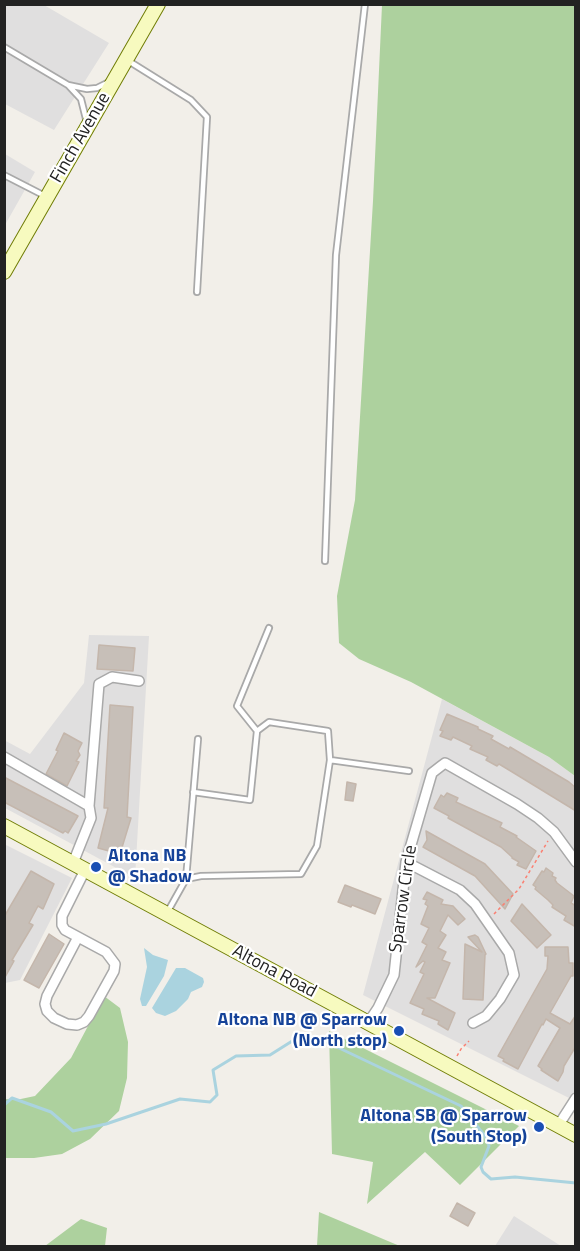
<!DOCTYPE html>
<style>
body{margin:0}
#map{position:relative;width:580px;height:1251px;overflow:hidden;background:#f2efe9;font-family:"Titillium Web",sans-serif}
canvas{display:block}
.frame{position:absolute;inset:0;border:6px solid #222;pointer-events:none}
</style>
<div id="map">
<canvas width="580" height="1251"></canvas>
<div class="frame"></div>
</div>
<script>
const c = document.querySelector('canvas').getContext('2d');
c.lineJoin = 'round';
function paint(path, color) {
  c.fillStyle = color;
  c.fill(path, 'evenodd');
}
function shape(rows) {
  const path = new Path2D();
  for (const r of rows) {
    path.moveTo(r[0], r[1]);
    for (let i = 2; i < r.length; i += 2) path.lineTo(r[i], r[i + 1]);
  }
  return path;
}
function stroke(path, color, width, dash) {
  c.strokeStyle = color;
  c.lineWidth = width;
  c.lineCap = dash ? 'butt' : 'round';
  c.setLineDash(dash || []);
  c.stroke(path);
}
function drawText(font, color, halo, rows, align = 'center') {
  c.font = font + ' "Titillium Web",sans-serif';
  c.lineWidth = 4.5;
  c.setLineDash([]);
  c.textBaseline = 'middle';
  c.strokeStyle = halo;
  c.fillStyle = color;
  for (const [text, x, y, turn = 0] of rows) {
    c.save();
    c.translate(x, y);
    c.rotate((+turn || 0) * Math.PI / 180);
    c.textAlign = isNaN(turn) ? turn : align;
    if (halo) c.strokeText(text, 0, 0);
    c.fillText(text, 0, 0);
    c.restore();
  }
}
paint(shape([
 [4,5,44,5,109,43,54,130,5,104],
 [5,154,35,172,5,225],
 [89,635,149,636,135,878,5,808,4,740,30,754,84,683],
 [442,699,549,757,575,776,575,1101,363,995],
 [4,844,72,878,20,980,5,983],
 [514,1216,561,1246,495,1246]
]), '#e0dfdf');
paint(shape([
 [382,5,575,5,575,776,549,757,411,682,359,659,339,643,337,596,355,500,373,201],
 [104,996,120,1008,128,1042,127,1078,119,1111,90,1139,62,1154,34,1158,5,1158,5,1099,16,1100,35,1096,71,1058],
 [329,1031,519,1126,460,1185,425,1152,367,1204,373,1162,332,1154],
 [319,1212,395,1244,400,1246,317,1246],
 [81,1219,107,1228,105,1246,45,1246]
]), '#add19e');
paint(shape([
 [144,948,153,955,168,960,164,976,146,1006,142,1006,140,999,147,967],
 [176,968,185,968,203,978,204,982,202,987,191,992,188,999,176,1011,165,1016,156,1013,152,1008]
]), '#aad3df');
stroke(shape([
 [4,1105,12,1098,51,1112,73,1131,106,1124,180,1099,210,1102,217,1095,213,1070,236,1056,270,1055,297,1038,318,1038,461,1106,485,1136,489,1146,481,1167,483,1172,491,1179,515,1177,576,1183]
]), '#aad3df', 3);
const building = shape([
 [99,645,135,648,133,671,97,669,99,645],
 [110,705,133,707,127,817,131,818,120,854,98,848,108,808,104,808,110,705],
 [447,714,478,727,478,729,493,736,491,739,509,749,510,747,569,782,576,788,576,811,509,770,499,764,497,766,486,760,488,757,470,749,472,746,453,737,451,740,440,736,443,731,440,730,447,714],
 [64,733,82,743,78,751,80,755,76,761,79,762,67,786,46,774,58,751,56,750,64,733],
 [4,777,78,816,68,833,65,831,63,833,4,802,4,777],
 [347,782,356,784,353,801,345,800,347,782],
 [447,793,458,798,456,802,502,823,500,827,517,836,516,837,536,851,526,869,517,865,519,862,512,858,512,857,501,847,448,818,449,816,434,808,441,795,444,797,447,793],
 [426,831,485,864,513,894,505,909,475,876,423,847,427,840,426,831],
 [546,868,553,873,552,876,556,878,555,880,557,883,574,896,571,903,576,906,576,927,564,920,566,916,552,907,553,905,548,900,535,889,536,887,533,885,542,871,544,872,546,868],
 [31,871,54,884,43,909,38,906,29,923,33,925,12,960,14,961,4,979,4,917,31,871],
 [345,885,381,899,375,914,352,905,351,907,338,902,345,885],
 [427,892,443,900,441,904,453,906,465,919,458,925,448,915,440,931,446,935,438,948,446,952,442,960,450,963,435,998,427,998,455,1013,448,1030,438,1024,439,1021,422,1014,424,1009,410,1003,424,974,420,972,425,962,423,961,416,967,427,945,422,942,429,928,421,924,428,906,425,904,427,900,423,899,427,892],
 [522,904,551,935,537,948,511,921,522,904],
 [49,934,64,944,39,988,24,980,49,934],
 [475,935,478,937,486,954,485,955,483,1000,463,999,465,944,482,952,468,937,475,935],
 [545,947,568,947,569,963,573,963,573,976,571,976,550,1013,570,1024,576,1015,576,1046,564,1066,563,1072,558,1081,541,1070,542,1069,538,1066,560,1028,546,1019,543,1025,542,1024,518,1069,503,1061,504,1059,498,1056,547,969,548,956,545,956,545,947],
 [457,1203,475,1213,468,1226,450,1216,457,1203]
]);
paint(building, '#c7bfb8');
stroke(building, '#c4b6ab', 1.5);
const lane = shape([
 [4,47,68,85,81,99,87,123],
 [127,60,191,100,207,117,197,292],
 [68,85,87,89,97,88,109,82],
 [4,175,45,196],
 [325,561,336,255,365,4],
 [330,760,409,771],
 [193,792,250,800,257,731,237,706,269,628],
 [186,879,201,876,301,874,317,846,330,760,328,731,269,722,257,731],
 [168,911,186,879,198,739]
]);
const street = shape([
 [4,757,89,806],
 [406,862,460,890,475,904,509,953,514,975,500,999,486,1016,473,1023],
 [73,863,91,818,89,806,99,684,112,677,139,681],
 [78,937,47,996,45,1004,47,1011,54,1018,67,1024,77,1025,84,1022,89,1016,114,971,115,964,106,952,65,930,62,925,62,916,85,870],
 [368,1023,378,1008,394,975,406,862,432,773,441,766,445,763,517,804,538,818,554,832,576,862],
 [558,1126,576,1098]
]);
const secondary = shape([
 [4,272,158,4],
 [4,826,576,1135]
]);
stroke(lane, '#a9a9a9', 8);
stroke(street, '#a9a9a9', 12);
stroke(secondary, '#707d05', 16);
stroke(shape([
 [494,914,519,889,548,841],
 [457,1056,461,1049,469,1041]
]), '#fa8072', 1.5, [3, 3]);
stroke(lane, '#fff', 4.5);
stroke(street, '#fff', 9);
stroke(secondary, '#f7fabf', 14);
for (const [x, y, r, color] of [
 [96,867,6,"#1a4fb4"],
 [399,1031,6,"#1a4fb4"],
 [539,1127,6,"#1a4fb4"]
]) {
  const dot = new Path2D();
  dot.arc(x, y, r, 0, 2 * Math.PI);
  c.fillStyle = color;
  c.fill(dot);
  stroke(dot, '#fff', 2);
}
drawText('18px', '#222', '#fff', [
 ["Finch Avenue",81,138,-60],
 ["Sparrow Circle",404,899,-82],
 ["Altona Road",274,972,28]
]);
drawText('bold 18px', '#164399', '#fff', [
 ["Altona NB",108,857,"left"],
 ["@ Shadow",108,878,"left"],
 ["Altona NB @ Sparrow",387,1021],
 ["(North stop)",387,1042],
 ["Altona SB @ Sparrow",527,1117],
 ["(South Stop)",527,1138]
], 'right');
</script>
